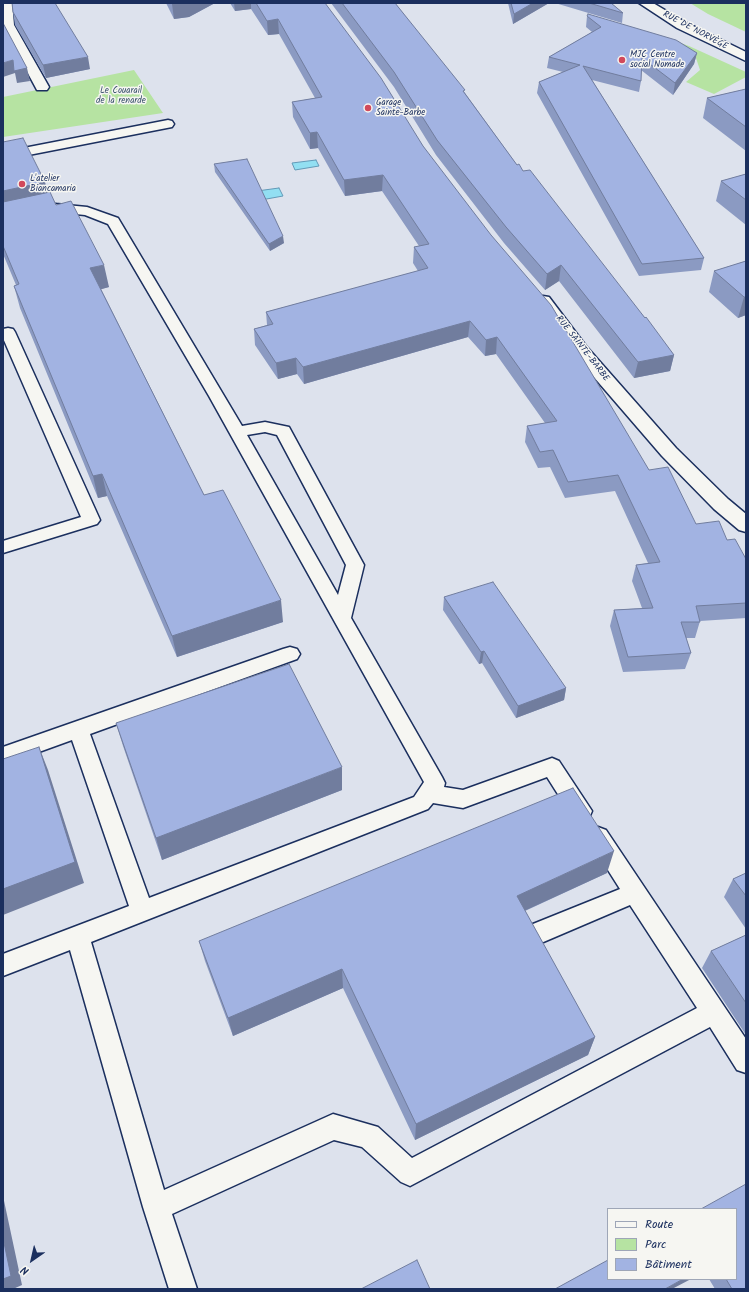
<!DOCTYPE html>
<meta charset="utf-8">
<style>
body{margin:0}
#map{position:relative;width:749px;height:1292px;overflow:hidden;background:#dde2ed;font-family:Kalam,sans-serif}
canvas{display:block}
.frame{position:absolute;inset:0;border:4px solid #1b2f5e;pointer-events:none}
.legend{position:absolute;left:607px;top:1208px;width:130px;height:72px;box-sizing:border-box;background:#f6f6f2;border:1px solid #9ea6b7;margin:0;padding:5px 7px;list-style:none;font-size:12px;color:#1b2f5e}
.legend li{display:flex;align-items:center;gap:8px;height:20px}
.legend b{width:20px;border:1px solid #9ea6b7}
.north{position:absolute;left:12px;top:1240px;width:40px;height:40px;-webkit-text-stroke:3px #f6f6f2;paint-order:stroke;rotate:214deg;font-size:11px;font-weight:700;line-height:16px;text-align:center;color:#1b2f5e}
.north::after{content:'';display:block;margin:auto;width:14px;height:18px;background:#1b2f5e;clip-path:polygon(50% 0,100% 100%,50% 72%,0 100%)}
</style>
<div id="map">
<canvas width="749" height="1292"></canvas>
<div class="frame"></div>
<ul class="legend">
<li><b style="height:5px;background:#f6f6f2"></b>Route</li>
<li><b style="height:11px;background:#b6e3a2"></b>Parc</li>
<li><b style="height:11px;background:#a2b3e2"></b>Bâtiment</li>
</ul>
<div class="north">N</div>
</div>
<script>
const c = document.querySelector('canvas').getContext('2d');
c.lineJoin = 'round';
function paint(path, color) {
  c.fillStyle = color;
  c.fill(path, 'evenodd');
}
function shape(rows) {
  const path = new Path2D();
  for (const r of rows) {
    path.moveTo(r[0], r[1]);
    for (let i = 2; i < r.length; i += 2) path.lineTo(r[i], r[i + 1]);
  }
  return path;
}
function stroke(path, color, width, dash) {
  c.strokeStyle = color;
  c.lineWidth = width;
  c.lineCap = dash ? 'butt' : 'round';
  c.setLineDash(dash || []);
  c.stroke(path);
}
function drawText(font, color, halo, rows, align = 'center') {
  c.font = font + ' Kalam,sans-serif';
  c.lineWidth = 3;
  c.setLineDash([]);
  c.textBaseline = 'middle';
  c.strokeStyle = halo;
  c.fillStyle = color;
  for (const [text, x, y, turn = 0] of rows) {
    c.save();
    c.translate(x, y);
    c.rotate((+turn || 0) * Math.PI / 180);
    c.textAlign = isNaN(turn) ? turn : align;
    if (halo) c.strokeText(text, 0, 0);
    c.fillText(text, 0, 0);
    c.restore();
  }
}
paint(shape([
 [690,3,746,3,746,32,708,14],
 [672,40,689,46,746,72,746,77,714,94,686,82,700,70,696,58,666,43],
 [134,70,163,113,3,137,3,97]
]), '#b6e3a2');
const water = shape([
 [316,160,319,166,295,170,292,163,316,160],
 [279,188,283,196,261,200,257,191,279,188]
]);
paint(water, '#92dff2');
stroke(water, '#6299b7', 1);
const lane = shape([
 [168,120,172,121,174,124,172,127,3,160,3,152,168,120],
 [56,204,87,207,118,218,242,426,265,422,289,427,364,565,351,618,442,777,445,783,444,787,463,790,552,758,559,761,592,811,589,818,581,820,573,818,547,777,463,808,433,803,428,809,91,942,164,1190,333,1114,378,1127,412,1158,697,1008,630,905,541,943,533,940,530,932,533,924,620,889,587,837,590,830,598,827,606,830,746,1039,746,1073,737,1070,710,1027,410,1186,401,1182,362,1147,334,1140,172,1214,197,1289,169,1289,143,1207,70,950,3,976,3,954,129,906,72,740,3,765,3,747,283,649,290,647,297,649,300,654,297,659,90,734,149,898,414,797,424,782,209,396,108,224,85,215,56,212,3,224,3,216,56,204],
 [265,432,277,435,346,565,338,595,247,435,265,432],
 [8,328,13,329,15,332,100,520,97,524,3,553,3,541,81,517,3,338,3,329,8,328]
]);
const street = shape([
 [3,3,12,3,14,25,49,87,47,90,37,90,3,27,3,3],
 [543,296,549,297,586,346,676,448,728,499,746,514,746,532,739,530,714,509,662,456,574,354,535,301,537,297,543,296]
]);
const secondary = shape([
 [639,3,653,3,685,22,746,52,746,61,677,28,639,3]
]);
stroke(lane, '#1b2f5e', 3);
stroke(street, '#1b2f5e', 3);
stroke(secondary, '#1b2f5e', 3);
paint(lane, '#f6f6f2');
paint(street, '#f6f6f2');
paint(secondary, '#f6f6f2');
paint(shape([
 [166,3,215,3,189,17,174,19],
 [230,3,325,3,423,146,649,470,696,524,727,540,746,559,746,618,700,621,695,638,686,638,691,653,685,669,623,672,610,626,614,610,642,608,632,581,636,565,648,563,615,491,565,498,550,467,538,468,525,442,527,426,545,423,496,354,485,356,468,337,304,384,297,374,278,379,255,345,254,329,267,325,266,312,418,271,413,263,414,247,419,246,382,191,345,196,318,148,310,149,293,117,292,102,315,98,279,34,268,35,251,9,235,11],
 [331,3,395,3,465,93,517,165,523,171,645,318,674,355,670,371,634,378,559,281,545,290,504,243,436,155,394,87],
 [508,3,549,3,513,24],
 [555,3,611,3,623,13,622,23],
 [13,12,90,69,46,78,15,25],
 [587,16,697,53,694,64,673,95,641,70,641,81,639,92,592,80,704,258,701,270,639,276,537,93,539,82,563,72,547,68,549,57,592,32,586,27],
 [746,89,746,151,703,118,707,98],
 [3,142,45,182,47,193,56,205,109,287,101,289,204,495,283,622,177,657,107,496,98,498,20,308,14,286,16,285,3,254],
 [214,164,284,243,270,251,215,172],
 [746,174,746,225,716,201,721,181],
 [746,261,746,315,738,318,709,292,714,271],
 [444,597,566,688,564,700,516,718,482,663,479,664,443,610],
 [116,723,342,790,162,860,123,746],
 [607,873,525,911,595,1037,588,1055,415,1140,343,988,233,1036,205,961,199,941],
 [746,873,746,929,724,897,733,879],
 [746,935,746,1035,702,968,711,951],
 [709,1279,736,1279,746,1289,715,1289]
]), '#8b9ac2');
paint(shape([
 [181,3,215,3,189,17,174,19,172,4],
 [234,3,251,3,251,9,235,11],
 [533,3,549,3,513,24,514,14],
 [278,19,279,34,268,35,267,21],
 [697,53,694,64,673,95,675,83],
 [88,57,90,69,46,78,43,65],
 [13,60,27,68,30,81,17,83,15,73,3,77,3,63],
 [317,132,318,148,310,149,310,133],
 [383,175,382,191,345,196,344,180],
 [45,182,50,204,3,214,3,191],
 [283,236,284,243,270,251,269,244],
 [104,265,109,287,95,291,90,268],
 [561,265,559,281,545,290,547,274],
 [744,297,746,297,746,315,738,318],
 [470,321,468,337,304,384,303,367],
 [497,337,496,354,485,356,486,340],
 [674,355,670,371,634,378,638,362],
 [296,358,297,374,278,379,276,363],
 [102,474,107,496,98,498,93,476],
 [281,600,283,622,177,657,172,636],
 [484,651,482,663,479,664,481,652],
 [566,688,564,700,516,718,518,706],
 [39,747,48,770,84,883,3,915,3,889],
 [342,767,342,790,162,860,156,838],
 [614,851,607,873,513,916,517,896],
 [342,969,343,988,233,1036,228,1018],
 [595,1037,588,1055,415,1140,416,1124],
 [3,1196,22,1285,13,1289,3,1289],
 [683,1279,691,1279,672,1289,665,1289]
]), '#717d9e');
const building = shape([
 [12,3,55,3,88,57,43,65,13,12,12,3],
 [171,3,181,3,172,4,171,3],
 [256,3,325,3,381,78,423,146,491,235,551,305,649,470,668,467,696,524,719,521,727,540,735,539,746,559,746,603,696,606,700,622,681,622,691,653,628,657,614,610,653,608,636,565,660,562,618,475,568,482,553,450,540,452,527,426,557,421,497,337,486,340,470,321,303,367,296,358,276,363,254,329,273,324,266,312,428,268,414,247,429,244,383,175,344,180,317,132,310,133,292,102,322,97,278,19,267,21,256,3],
 [342,3,395,3,465,90,463,91,517,165,519,164,523,171,530,170,645,318,646,317,674,355,638,362,561,265,547,274,506,227,437,140,394,72,342,3],
 [511,3,533,3,514,14,511,3],
 [589,3,611,3,623,13,589,3],
 [588,14,676,40,697,53,675,83,642,58,641,81,583,66,704,258,642,264,539,82,580,65,549,57,601,27,587,16,588,14],
 [3,23,27,68,14,71,13,60,3,63,3,23],
 [746,89,746,127,707,98,746,89],
 [23,138,45,182,3,191,3,142,23,138],
 [247,159,283,236,269,244,214,164,247,159],
 [746,174,746,200,721,181,746,174],
 [50,192,56,205,71,201,104,265,90,268,204,495,223,490,281,600,172,636,102,474,93,476,14,286,19,284,3,246,3,202,50,192],
 [746,261,746,297,744,297,714,271,746,261],
 [493,582,566,688,518,706,484,651,481,652,444,597,493,582],
 [289,664,342,767,156,838,116,723,289,664],
 [39,747,75,862,3,889,3,759,39,747],
 [573,788,614,851,517,896,595,1037,416,1124,342,969,228,1018,199,941,573,788],
 [746,873,746,896,733,879,746,873],
 [746,935,746,1003,711,951,746,935],
 [746,1184,746,1289,732,1289,726,1279,736,1279,736,1209,701,1209,746,1184],
 [3,1238,11,1276,3,1279,3,1238],
 [417,1260,430,1289,361,1289,417,1260],
 [608,1260,608,1279,683,1279,665,1289,555,1289,608,1260]
]);
paint(building, '#a2b3e2');
stroke(building, '#717d9e', 1);
for (const [x, y, r, color] of [
 [622,60,4,"#d1495b"],
 [368,108,4,"#d1495b"],
 [22,184,4,"#d1495b"]
]) {
  const dot = new Path2D();
  dot.arc(x, y, r, 0, 2 * Math.PI);
  c.fillStyle = color;
  c.fill(dot);
  stroke(dot, '#f6f6f2', 1.5);
}
drawText('9px', '#1b2f5e', '#f6f6f2', [
 ["RUE DE NORVÈGE",695,31,28],
 ["RUE SAINTE-BARBE",582,349,52]
]);
drawText('9px', '#1b2f5e', '#f6f6f2', [
 ["MJC Centre",630,55],
 ["social Nomade",630,65],
 ["Garage",376,103],
 ["Sainte-Barbe",376,113],
 ["L'atelier",30,179],
 ["Biancamaria",30,189]
], 'left');
drawText('9px', '#3a536c', '#f6f6f2', [
 ["Le Couarail",121,91],
 ["de la renarde",121,101]
]);
</script>
